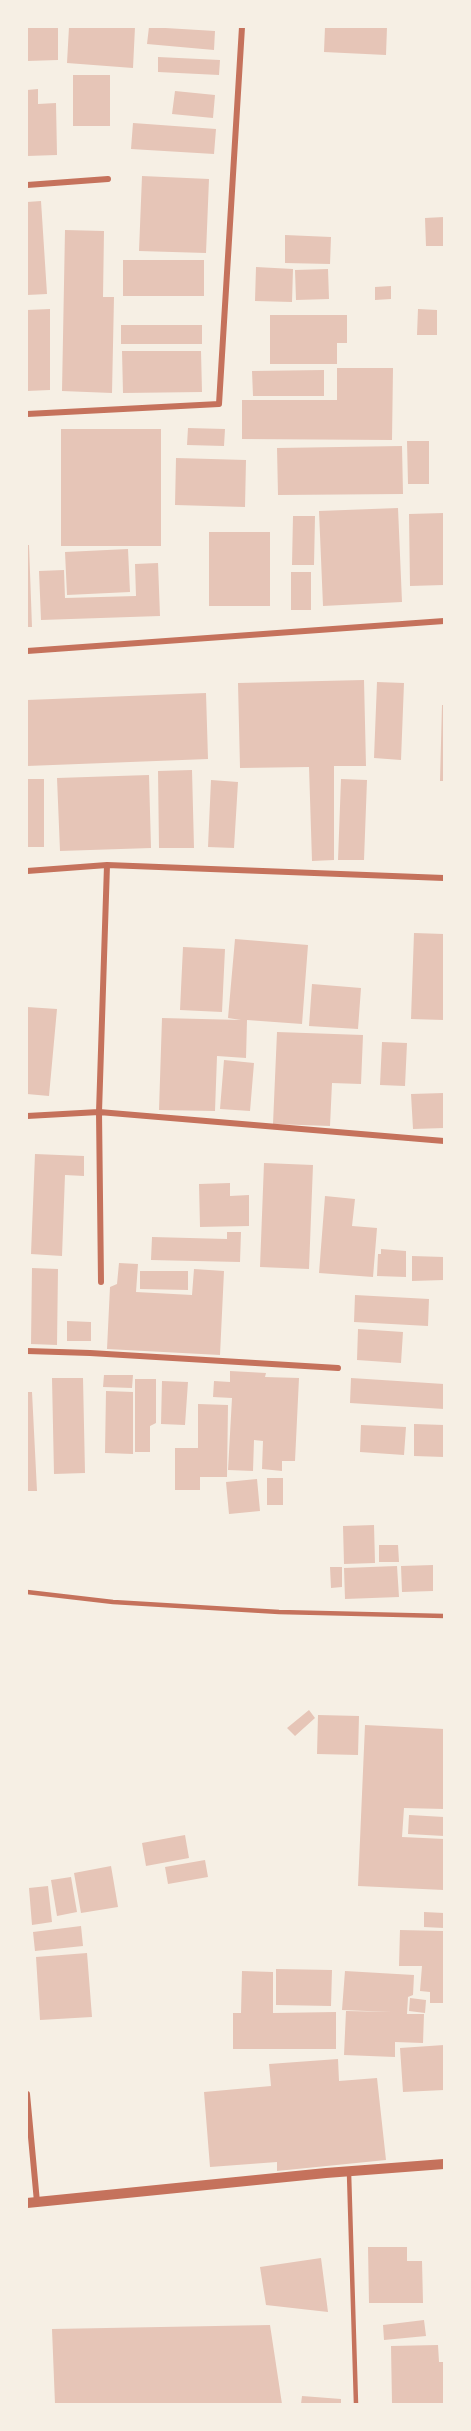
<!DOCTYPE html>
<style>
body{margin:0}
#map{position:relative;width:471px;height:2431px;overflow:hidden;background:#f6efe4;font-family:Barlow,sans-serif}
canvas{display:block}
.frame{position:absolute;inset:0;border:28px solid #f6efe4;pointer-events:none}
</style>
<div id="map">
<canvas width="471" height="2431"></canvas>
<div class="frame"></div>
</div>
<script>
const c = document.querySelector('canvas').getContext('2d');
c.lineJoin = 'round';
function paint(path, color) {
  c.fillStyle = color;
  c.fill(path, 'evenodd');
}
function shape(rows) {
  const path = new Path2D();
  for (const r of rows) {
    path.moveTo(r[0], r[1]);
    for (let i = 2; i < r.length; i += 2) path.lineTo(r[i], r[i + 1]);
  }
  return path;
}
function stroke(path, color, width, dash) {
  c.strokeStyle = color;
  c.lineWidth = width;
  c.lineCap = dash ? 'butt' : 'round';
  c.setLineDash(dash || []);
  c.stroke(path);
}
paint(shape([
 [27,27,58,27,58,60,27,61],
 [69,27,135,27,133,68,67,63],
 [149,27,215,31,214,50,147,44],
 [325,27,387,27,386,55,324,52],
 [158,57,220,60,219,75,158,72],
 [73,75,110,75,110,126,73,126],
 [38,89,38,104,56,103,57,155,27,156,27,90],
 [175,91,215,95,213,118,172,114],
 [133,123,216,129,214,154,131,149],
 [142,176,209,179,206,253,139,251],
 [41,201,47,294,27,295,27,202],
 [444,217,444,246,426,246,425,218],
 [65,230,104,231,103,297,114,297,112,393,62,391],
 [285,235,331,237,330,264,285,263],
 [123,260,204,260,204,296,123,296],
 [256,267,293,269,292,302,255,301],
 [328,269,329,299,296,300,295,270],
 [391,286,391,299,375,300,375,287],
 [50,309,50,390,27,391,27,310],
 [418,309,437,310,437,335,417,335],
 [270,315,347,315,347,343,337,343,337,364,270,364],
 [121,325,202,325,202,344,121,344],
 [122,351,201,351,202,392,123,393],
 [337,368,393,368,392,440,242,439,242,400,337,400],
 [324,370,324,396,253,396,252,371],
 [188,428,225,429,224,446,187,445],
 [61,429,161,429,161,546,61,546],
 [407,441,429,441,429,484,408,484],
 [402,446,403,494,278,495,277,448],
 [176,458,246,460,245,507,175,505],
 [398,508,402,602,323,606,319,511],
 [444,513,444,585,410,586,409,514],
 [293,516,315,516,314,565,292,565],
 [209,532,270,532,270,606,209,606],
 [27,545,29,545,32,627,27,627],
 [128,549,130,592,67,595,65,552],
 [158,563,160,616,41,620,39,571,64,570,65,598,136,596,135,564],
 [291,572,311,572,311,610,291,610],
 [364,680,366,766,334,766,334,860,312,861,309,767,240,768,238,683],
 [377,682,404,683,401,760,374,758],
 [206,693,208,759,27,766,27,700],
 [442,705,444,705,444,781,440,781],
 [192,770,194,848,159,848,158,771],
 [149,775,151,848,60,851,57,778],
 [27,779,44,779,44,847,27,847],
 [341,779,367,780,364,860,338,860],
 [211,780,238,782,234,848,208,847],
 [414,933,444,934,444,1020,411,1019],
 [235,939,308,945,302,1024,247,1020,246,1058,217,1056,215,1111,159,1110,162,1018,241,1020,228,1018],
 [183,947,225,949,222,1012,180,1010],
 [312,984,361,988,358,1029,309,1026],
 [27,1007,57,1009,49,1096,27,1094],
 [277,1032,363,1035,361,1084,332,1083,330,1126,273,1124],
 [382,1042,407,1043,405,1086,380,1085],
 [224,1060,254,1063,250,1111,220,1109],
 [444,1093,444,1128,413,1129,411,1094],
 [35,1154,84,1156,84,1176,65,1175,62,1256,31,1254],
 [264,1163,313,1165,309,1269,260,1267],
 [230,1183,230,1196,249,1195,249,1226,200,1227,199,1184],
 [325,1196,355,1199,352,1226,377,1228,373,1277,319,1273],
 [227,1232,241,1232,240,1262,151,1260,152,1237,227,1239],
 [381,1249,406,1251,406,1277,377,1276,378,1254,381,1254],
 [412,1256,444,1257,444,1280,412,1281],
 [119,1263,138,1264,136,1292,192,1295,194,1269,224,1271,220,1355,107,1349,110,1287,117,1284],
 [32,1268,58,1269,57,1345,31,1344],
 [140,1271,188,1271,188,1290,140,1289],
 [355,1295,429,1299,428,1326,354,1322],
 [67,1321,91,1322,91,1341,67,1341],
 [358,1329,403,1332,401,1363,357,1360],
 [230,1371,266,1373,265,1377,299,1378,295,1461,282,1461,282,1471,262,1469,263,1441,254,1440,253,1471,228,1470,232,1398,213,1397,214,1381,230,1382],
 [104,1375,133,1375,132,1388,103,1387],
 [52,1378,83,1378,85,1473,54,1474],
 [351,1378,444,1384,444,1409,350,1403],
 [135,1379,156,1379,156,1423,150,1426,150,1452,135,1452],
 [162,1381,188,1382,185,1425,161,1424],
 [106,1391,133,1392,133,1454,105,1453],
 [27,1392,32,1392,37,1491,27,1491],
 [198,1404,228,1405,227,1477,200,1477,200,1490,175,1490,175,1448,198,1448],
 [414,1424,444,1425,444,1457,414,1456],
 [361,1425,406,1427,404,1455,360,1452],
 [267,1478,283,1478,283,1505,267,1505],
 [257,1479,260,1511,229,1514,226,1482],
 [374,1525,375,1563,344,1564,343,1526],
 [379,1545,398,1545,399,1562,379,1562],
 [433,1565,433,1591,402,1592,401,1566],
 [397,1566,399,1597,345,1599,344,1568],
 [330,1567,342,1567,342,1587,331,1588],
 [309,1710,315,1718,295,1736,287,1728],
 [318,1715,359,1716,358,1755,317,1754],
 [365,1725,444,1729,444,1809,404,1808,402,1837,444,1839,444,1890,358,1886],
 [409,1815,444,1817,444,1836,408,1834],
 [185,1835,189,1858,146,1866,142,1843],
 [205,1860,208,1877,168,1884,165,1867],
 [111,1866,118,1907,81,1913,74,1873],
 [71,1877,77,1912,57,1916,51,1880],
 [48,1886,52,1922,32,1925,29,1888],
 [424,1912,444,1913,444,1928,424,1927],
 [81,1926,83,1946,35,1951,33,1932],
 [400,1930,444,1931,444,2003,430,2003,430,1992,420,1991,422,1966,399,1966],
 [87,1953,92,2017,40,2020,36,1957],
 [276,1969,332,1970,331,2006,276,2005],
 [242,1971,273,1972,273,2013,336,2012,336,2049,233,2049,233,2013,241,2013],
 [345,1971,414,1975,413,1995,408,1997,407,2014,424,2014,423,2043,395,2042,395,2057,344,2055,346,2011,392,2012,342,2010],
 [410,1998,426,2000,425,2013,409,2011],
 [444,2045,444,2090,403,2092,400,2048],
 [338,2059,339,2081,377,2078,386,2160,277,2171,277,2162,210,2167,204,2092,271,2086,269,2064],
 [368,2247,407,2247,407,2261,422,2261,423,2303,369,2303],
 [321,2258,328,2312,266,2305,260,2267],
 [424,2320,426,2336,384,2340,383,2325],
 [270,2325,282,2404,55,2404,52,2329],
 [438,2345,439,2362,444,2362,444,2404,392,2404,391,2346],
 [302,2396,341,2399,341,2404,301,2404]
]), '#e6c5b7');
stroke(shape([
 [27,1592,113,1602,279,1612,444,1616],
 [349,2173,356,2404]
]), '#c5725c', 4.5);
stroke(shape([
 [27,185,108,179],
 [27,414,219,404,242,27],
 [27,651,444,621],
 [27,871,107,865,444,878],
 [27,1116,99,1112,444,1141],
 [101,1282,99,1112,107,865],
 [27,1351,90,1353,338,1368],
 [27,2094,37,2202]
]), '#c5725c', 6);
stroke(shape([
 [27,2203,326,2173,444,2164]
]), '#c5725c', 10);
</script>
